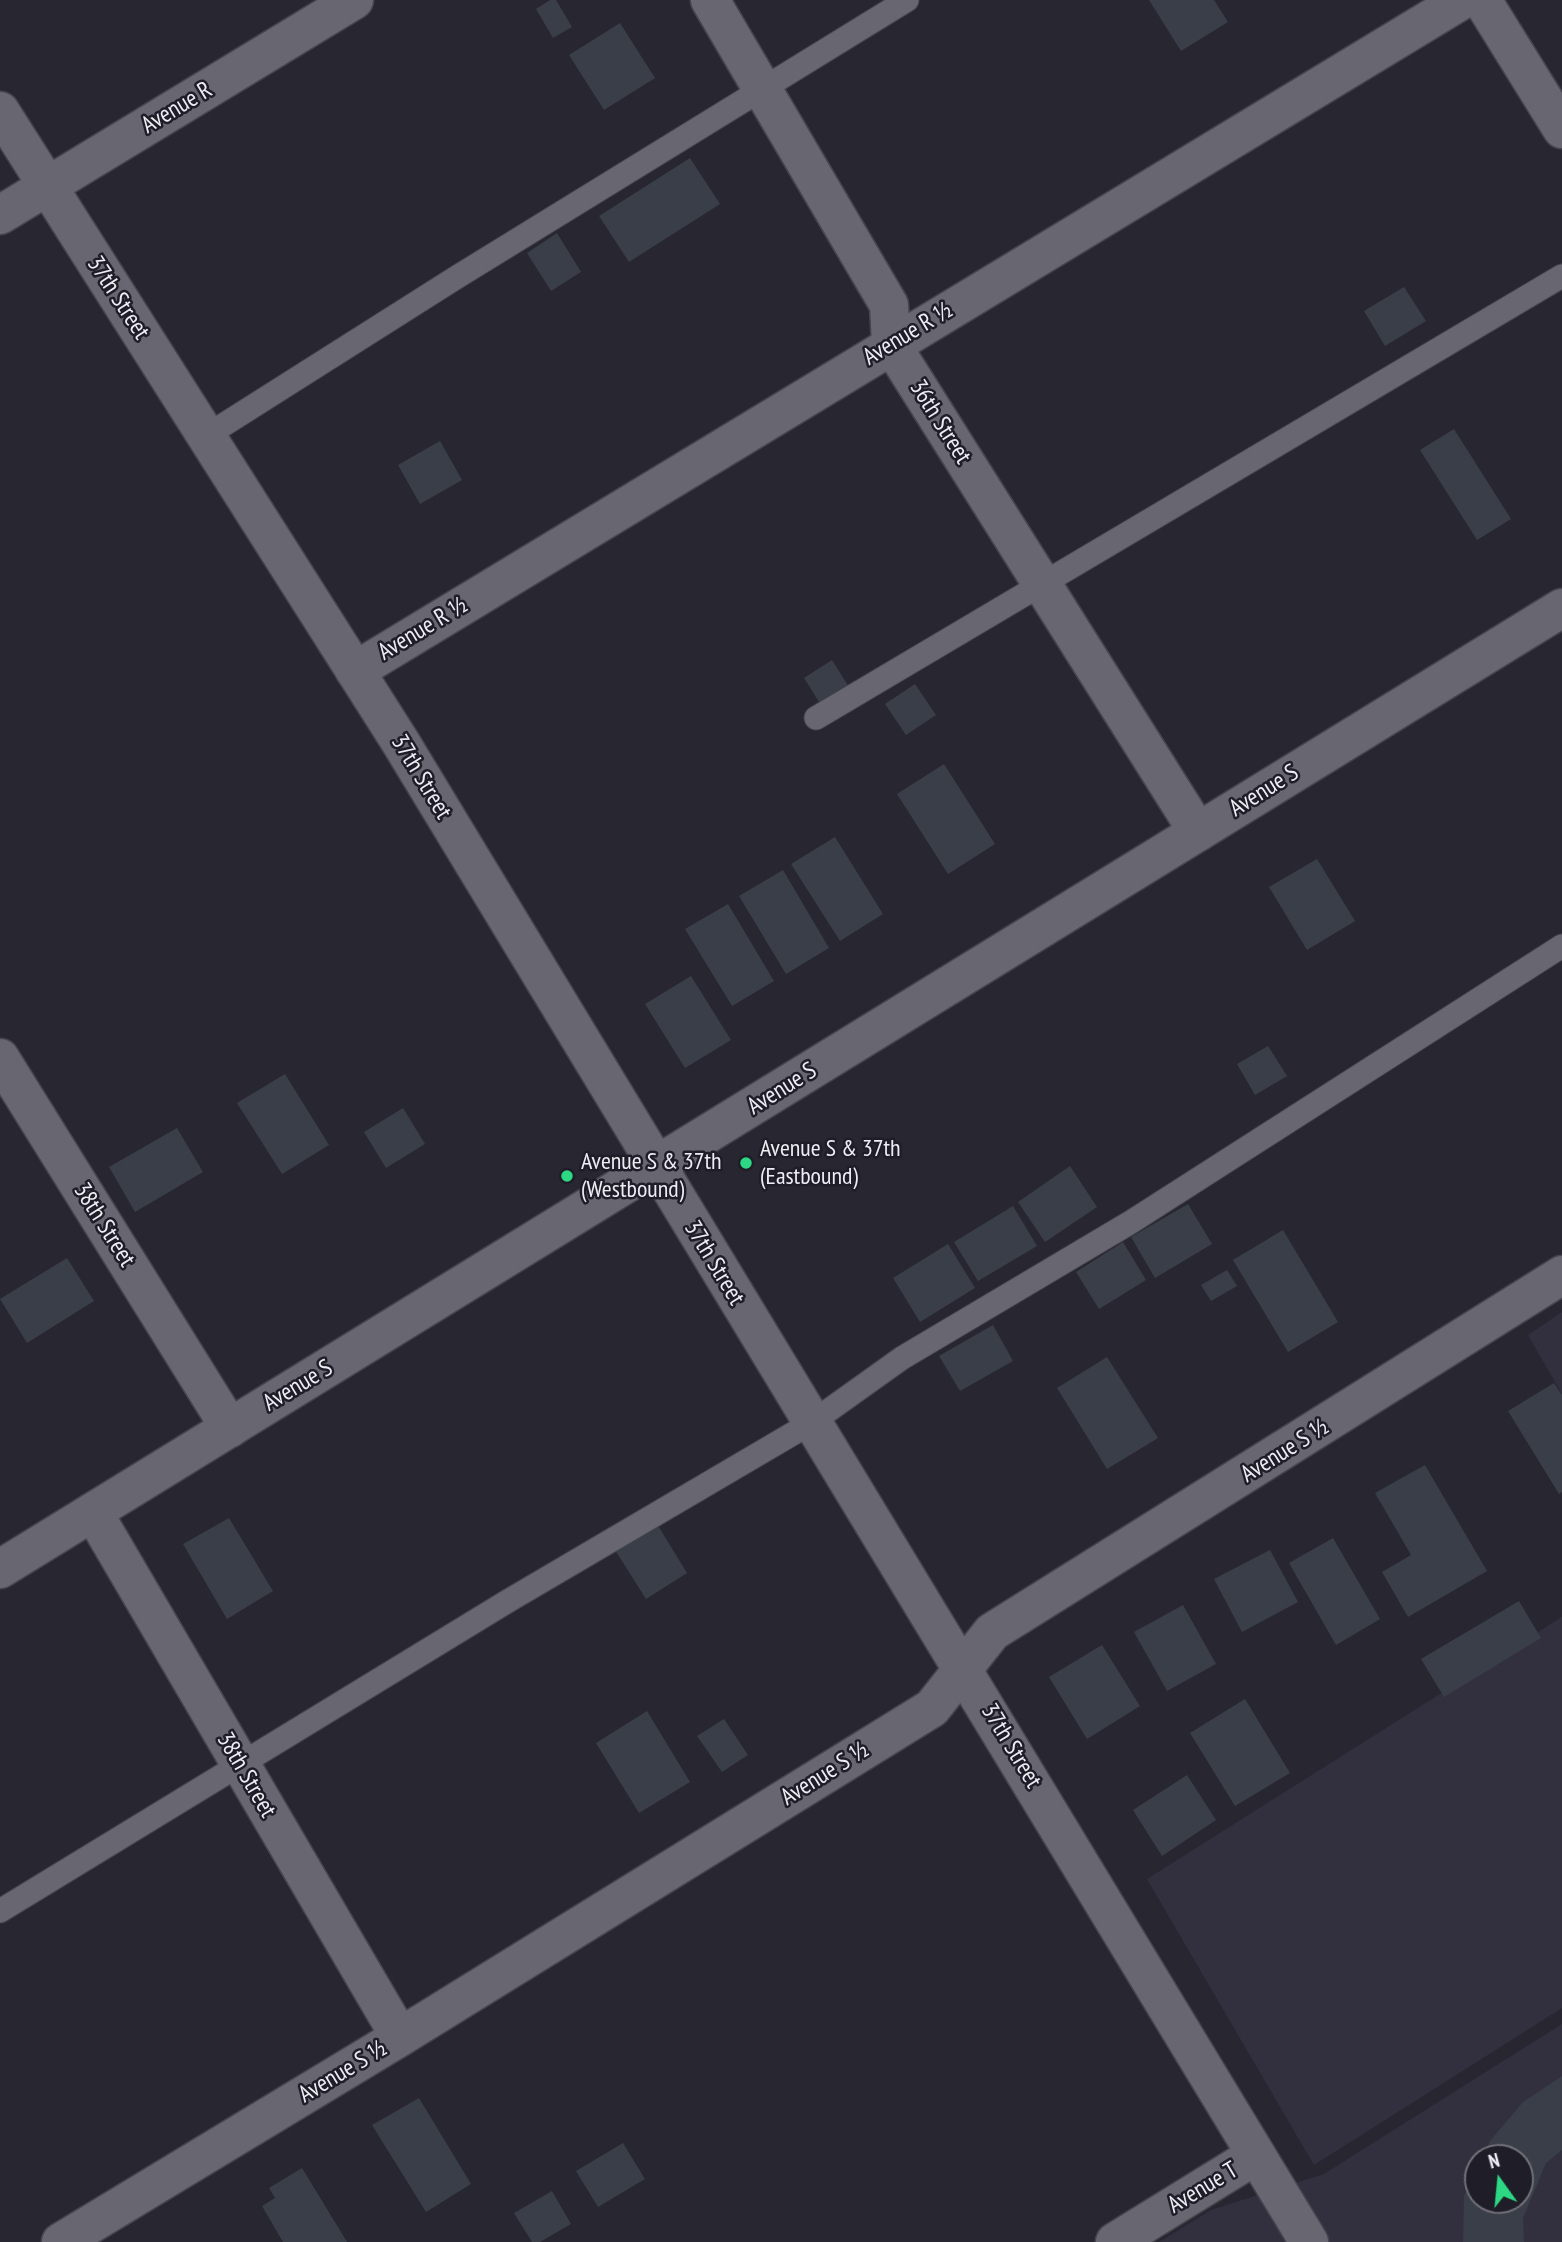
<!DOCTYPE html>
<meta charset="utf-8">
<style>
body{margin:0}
#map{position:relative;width:1562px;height:2242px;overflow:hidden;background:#282731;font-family:"PT Sans Narrow",sans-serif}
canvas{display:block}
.north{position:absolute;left:1464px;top:2144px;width:70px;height:70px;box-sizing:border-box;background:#1f1d27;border:2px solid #717079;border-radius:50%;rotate:345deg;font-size:19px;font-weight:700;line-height:28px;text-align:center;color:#ededf3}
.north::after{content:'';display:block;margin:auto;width:24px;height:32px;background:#2dd884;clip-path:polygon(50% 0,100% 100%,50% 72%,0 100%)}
</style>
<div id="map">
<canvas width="1562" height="2242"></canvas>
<div class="north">N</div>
</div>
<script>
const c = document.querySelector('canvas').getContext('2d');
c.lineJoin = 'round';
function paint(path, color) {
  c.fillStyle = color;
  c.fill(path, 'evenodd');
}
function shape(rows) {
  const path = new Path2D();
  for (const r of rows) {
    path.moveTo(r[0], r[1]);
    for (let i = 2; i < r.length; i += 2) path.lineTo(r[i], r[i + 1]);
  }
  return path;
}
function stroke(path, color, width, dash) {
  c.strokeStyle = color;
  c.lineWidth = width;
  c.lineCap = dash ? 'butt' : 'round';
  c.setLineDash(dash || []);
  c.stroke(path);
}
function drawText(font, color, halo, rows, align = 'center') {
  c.font = font + ' "PT Sans Narrow",sans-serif';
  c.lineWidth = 5;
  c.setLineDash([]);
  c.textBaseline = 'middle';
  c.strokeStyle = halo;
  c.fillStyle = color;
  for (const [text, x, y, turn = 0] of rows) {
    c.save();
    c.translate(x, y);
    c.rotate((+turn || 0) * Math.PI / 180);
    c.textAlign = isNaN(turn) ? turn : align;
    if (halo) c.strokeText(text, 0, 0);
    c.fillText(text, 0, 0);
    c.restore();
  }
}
paint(shape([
 [1562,1312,1562,1394,1528,1335],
 [1562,1617,1562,2008,1314,2165,1147,1879],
 [1562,2024,1562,2242,1159,2242,1211,2210,1324,2174],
 [1478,2158,1520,2158,1520,2200,1478,2200]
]), '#32303f');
paint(shape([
 [550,0,556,0,572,27,553,38,536,9],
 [1149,0,1214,0,1228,22,1181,51],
 [620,23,655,78,604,110,569,55],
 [690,158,720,204,629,262,599,216],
 [557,233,581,272,551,291,527,253],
 [1404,287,1426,321,1385,346,1364,311],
 [1454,429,1511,519,1477,540,1420,450],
 [440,441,462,480,420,504,398,465],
 [832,660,849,687,821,705,804,678],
 [915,684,936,715,906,735,885,704],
 [944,764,995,844,948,874,897,794],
 [835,837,883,914,840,941,791,864],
 [1317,859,1355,921,1307,950,1269,887],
 [783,870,829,948,786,974,739,896],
 [728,904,774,981,732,1006,685,929],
 [691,976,731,1040,685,1068,645,1004],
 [1268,1046,1287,1076,1255,1095,1237,1064],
 [285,1074,329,1145,282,1174,237,1103],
 [403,1108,425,1144,386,1168,364,1132],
 [177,1128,203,1172,135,1212,109,1167],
 [1070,1166,1097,1207,1045,1242,1018,1202],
 [1188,1204,1212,1244,1155,1278,1131,1237],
 [1013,1206,1037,1246,978,1281,954,1242],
 [1283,1230,1338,1322,1288,1352,1233,1260],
 [1123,1242,1146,1280,1099,1309,1076,1272],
 [948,1244,975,1288,920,1322,893,1278],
 [67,1258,94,1301,27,1343,0,1299],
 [1227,1270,1237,1286,1211,1301,1201,1285],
 [993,1325,1013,1361,960,1391,939,1356],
 [1107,1357,1158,1438,1107,1469,1057,1388],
 [1554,1383,1562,1395,1562,1492,1559,1494,1508,1411],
 [1425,1465,1487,1571,1408,1617,1382,1572,1411,1555,1375,1493],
 [229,1518,273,1591,227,1619,183,1544],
 [657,1524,687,1573,646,1599,615,1550],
 [1333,1538,1380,1619,1336,1645,1289,1563],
 [1270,1550,1298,1602,1242,1632,1214,1579],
 [1519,1601,1541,1638,1444,1697,1421,1659],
 [1183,1605,1216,1664,1167,1691,1134,1632],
 [1102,1645,1140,1706,1087,1739,1049,1677],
 [1245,1699,1290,1773,1235,1806,1190,1733],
 [647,1711,690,1782,639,1813,596,1743],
 [724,1719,748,1755,722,1772,697,1736],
 [1187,1775,1216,1820,1162,1856,1133,1810],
 [1562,2076,1562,2150,1546,2163,1523,2218,1524,2242,1463,2242,1464,2196,1478,2167,1478,2200,1520,2200,1520,2158,1482,2158,1490,2141,1523,2102],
 [419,2098,471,2184,426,2212,372,2125],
 [623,2143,645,2179,598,2207,576,2171],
 [302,2168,347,2242,283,2242,262,2206,275,2198,269,2188],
 [552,2191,571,2224,540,2242,532,2242,514,2213]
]), '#393e48');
const lane = shape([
 [206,436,457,277,907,0],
 [816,718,1562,276],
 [0,1911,508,1601,811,1423,902,1358,1131,1222,1562,946]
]);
const street = shape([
 [710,0,889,305,891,344,1198,832],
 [0,215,354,0],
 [355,671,1462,0],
 [0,1058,230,1428],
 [93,1512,400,2037],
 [61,2242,400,2037,932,1708,992,1632,1562,1275],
 [1115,2242,1256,2155]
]);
const secondary = shape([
 [1482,0,1562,129],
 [0,111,401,743,1309,2242],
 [0,1569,1562,608]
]);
stroke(lane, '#46454d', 25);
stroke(street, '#46454d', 41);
stroke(secondary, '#46454d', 41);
stroke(lane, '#676671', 23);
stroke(street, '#676671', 38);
stroke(secondary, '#676671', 38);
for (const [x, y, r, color] of [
 [746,1163,7,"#2dd884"],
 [567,1176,7,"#2dd884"]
]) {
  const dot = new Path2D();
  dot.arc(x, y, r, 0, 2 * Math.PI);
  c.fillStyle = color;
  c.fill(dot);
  stroke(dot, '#1f1d27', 2.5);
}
drawText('24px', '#ededf3', '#1f1d27', [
 ["Avenue R",177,108,-31],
 ["37th Street",118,298,57],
 ["Avenue R ½",908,334,-31],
 ["36th Street",940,422,58],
 ["Avenue R ½",423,629,-31],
 ["37th Street",421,777,59],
 ["Avenue S",1264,791,-32],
 ["Avenue S",782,1089,-32],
 ["38th Street",104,1225,58],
 ["37th Street",714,1263,59],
 ["Avenue S",298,1386,-31],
 ["Avenue S ½",1285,1451,-32],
 ["37th Street",1011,1746,59],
 ["Avenue S ½",825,1774,-32],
 ["38th Street",246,1775,60],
 ["Avenue S ½",343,2072,-31],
 ["Avenue T",1203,2188,-31]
]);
drawText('24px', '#ededf3', '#1f1d27', [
 ["Avenue S & 37th",760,1149],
 ["(Eastbound)",760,1177],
 ["Avenue S & 37th",581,1162],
 ["(Westbound)",581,1190]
], 'left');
</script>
